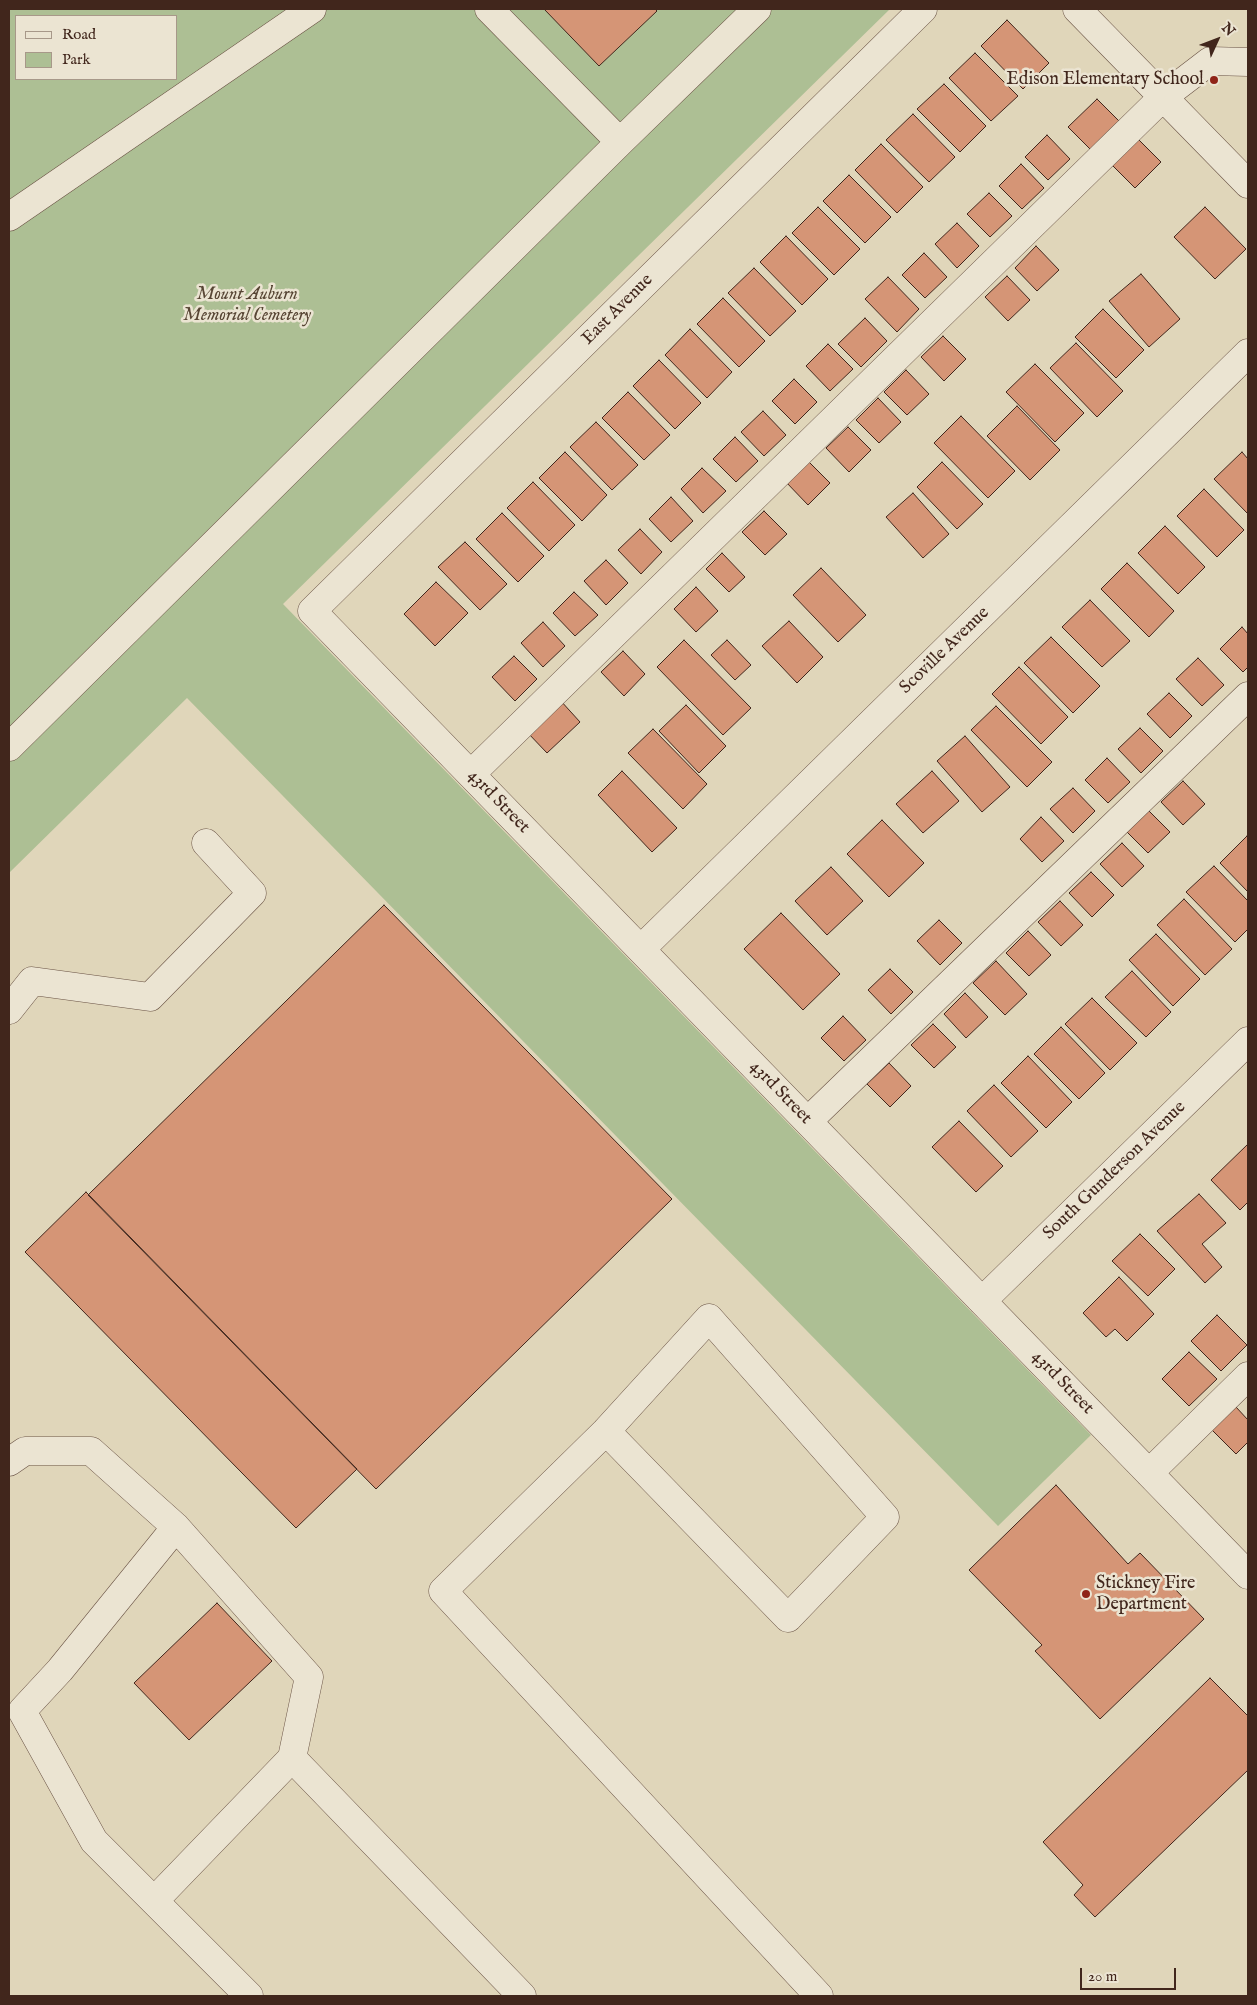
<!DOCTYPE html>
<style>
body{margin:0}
#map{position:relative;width:1257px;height:2005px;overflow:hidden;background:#e0d6ba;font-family:"IM FELL English",serif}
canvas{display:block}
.frame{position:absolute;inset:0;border:10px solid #41261c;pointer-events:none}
.legend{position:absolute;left:15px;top:15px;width:162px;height:65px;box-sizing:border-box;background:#ebe4d2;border:1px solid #a79889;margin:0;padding:6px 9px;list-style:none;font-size:15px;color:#41261c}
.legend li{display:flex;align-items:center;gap:10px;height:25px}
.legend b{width:25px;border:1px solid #a79889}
.north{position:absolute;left:1192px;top:15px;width:50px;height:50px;-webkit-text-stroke:4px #ebe4d2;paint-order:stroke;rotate:47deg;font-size:14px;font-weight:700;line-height:20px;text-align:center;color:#41261c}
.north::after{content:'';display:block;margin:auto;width:18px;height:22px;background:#41261c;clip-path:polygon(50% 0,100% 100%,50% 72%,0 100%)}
.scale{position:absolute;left:1080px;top:1968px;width:96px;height:22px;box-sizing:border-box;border:2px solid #41261c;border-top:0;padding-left:6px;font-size:15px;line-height:18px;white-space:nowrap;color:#41261c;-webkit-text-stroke:4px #ebe4d2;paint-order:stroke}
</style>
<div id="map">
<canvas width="1257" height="2005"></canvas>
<div class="frame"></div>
<ul class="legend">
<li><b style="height:6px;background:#ebe4d2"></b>Road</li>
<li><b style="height:14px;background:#adbf94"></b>Park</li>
</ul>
<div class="north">N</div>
<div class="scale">20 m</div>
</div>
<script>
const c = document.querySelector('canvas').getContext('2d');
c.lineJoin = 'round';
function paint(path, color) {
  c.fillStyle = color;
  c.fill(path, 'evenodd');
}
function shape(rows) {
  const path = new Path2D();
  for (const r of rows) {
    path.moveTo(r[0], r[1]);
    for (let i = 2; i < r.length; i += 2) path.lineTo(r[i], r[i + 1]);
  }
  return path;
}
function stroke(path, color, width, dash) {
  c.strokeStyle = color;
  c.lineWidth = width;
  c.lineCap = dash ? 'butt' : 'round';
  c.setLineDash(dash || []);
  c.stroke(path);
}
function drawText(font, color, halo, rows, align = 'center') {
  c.font = font + ' "IM FELL English",serif';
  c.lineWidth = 5;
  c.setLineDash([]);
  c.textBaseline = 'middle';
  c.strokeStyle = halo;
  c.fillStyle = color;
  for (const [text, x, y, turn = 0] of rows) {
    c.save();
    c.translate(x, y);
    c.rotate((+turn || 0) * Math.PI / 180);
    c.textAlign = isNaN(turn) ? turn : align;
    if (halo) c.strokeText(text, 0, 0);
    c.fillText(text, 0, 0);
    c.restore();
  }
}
paint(shape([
 [9,9,890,9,283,604,1091,1435,998,1526,187,698,9,873],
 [16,16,176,16,176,79,16,79]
]), '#adbf94');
const building = shape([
 [544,9,655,9,657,11,599,66,544,9],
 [1007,20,1049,63,1023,89,981,46,1007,20],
 [975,53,1018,96,991,121,949,78,975,53],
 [944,84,986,126,960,152,917,109,944,84],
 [1097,99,1119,121,1090,149,1068,127,1097,99],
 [913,114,955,157,929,182,886,140,913,114],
 [1047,135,1070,159,1048,180,1025,157,1047,135],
 [1137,138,1161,162,1135,188,1112,165,1137,138],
 [881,144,923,187,897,213,855,170,881,144],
 [1021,164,1044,188,1022,209,999,186,1021,164],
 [849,175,891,217,865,243,823,201,849,175],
 [989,193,1012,216,990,237,967,214,989,193],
 [818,207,860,249,834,275,792,233,818,207],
 [1205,207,1246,249,1215,279,1174,237,1205,207],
 [957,223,979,246,957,268,935,244,957,223],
 [786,236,828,279,802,305,760,262,786,236],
 [1036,246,1059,270,1037,291,1015,268,1036,246],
 [924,253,947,277,925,298,902,275,924,253],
 [754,268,796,311,770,336,728,293,754,268],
 [1141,274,1180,319,1149,347,1109,301,1141,274],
 [1007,276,1030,300,1008,321,985,297,1007,276],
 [888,277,919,309,897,332,865,299,888,277],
 [723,298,765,341,739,367,697,324,723,298],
 [1103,309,1144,350,1116,378,1075,337,1103,309],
 [865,318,887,341,861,367,838,344,865,318],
 [690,329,732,372,707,398,665,355,690,329],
 [943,336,966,359,944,381,921,357,943,336],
 [1076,343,1123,391,1097,417,1050,368,1076,343],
 [828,344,853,369,830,391,806,366,828,344],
 [659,360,701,403,675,429,633,386,659,360],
 [1035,364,1084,413,1055,442,1006,392,1035,364],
 [906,370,929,394,907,415,884,392,906,370],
 [794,379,817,402,795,424,772,401,794,379],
 [628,392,670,435,644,460,602,418,628,392],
 [878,398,901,422,879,443,856,420,878,398],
 [1017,406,1060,450,1030,480,987,436,1017,406],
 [763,411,786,435,764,456,741,432,763,411],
 [961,416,1015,471,988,498,934,443,961,416],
 [596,422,638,465,612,490,570,447,596,422],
 [848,427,871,450,849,472,826,448,848,427],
 [735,437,758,461,736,482,713,459,735,437],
 [565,452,607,495,582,521,539,478,565,452],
 [1242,452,1248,459,1248,514,1214,479,1242,452],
 [807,460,830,483,808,505,785,481,807,460],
 [942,462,983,504,957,529,917,487,942,462],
 [702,468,726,491,703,513,681,489,702,468],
 [533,482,575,525,549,551,507,508,533,482],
 [1204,489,1244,530,1217,557,1177,516,1204,489],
 [913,493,949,534,923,558,886,517,913,493],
 [671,497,693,521,671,542,649,519,671,497],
 [764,511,787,534,765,555,742,532,764,511],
 [502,513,544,556,518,582,476,539,502,513],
 [1165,526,1205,567,1178,594,1138,553,1165,526],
 [640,529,662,552,641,574,618,550,640,529],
 [465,542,507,584,480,610,438,567,465,542],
 [722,553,745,577,729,592,706,569,722,553],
 [606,560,628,583,606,605,584,581,606,560],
 [1127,563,1174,611,1149,637,1101,589,1127,563],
 [821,568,866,615,838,642,793,595,821,568],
 [436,582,468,613,435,646,404,614,436,582],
 [696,587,718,611,696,632,674,609,696,587],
 [574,592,598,615,575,636,553,613,574,592],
 [1090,600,1130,641,1102,667,1062,627,1090,600],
 [789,621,823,657,797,683,762,646,789,621],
 [543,622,565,646,543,667,521,643,543,622],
 [1242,627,1248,634,1248,667,1243,672,1220,649,1242,627],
 [1051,637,1100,686,1073,713,1024,663,1051,637],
 [684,640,751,708,723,735,657,667,684,640],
 [727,640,751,665,735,680,711,655,727,640],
 [623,651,645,674,624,696,601,672,623,651],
 [514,656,537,679,515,701,492,677,514,656],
 [1198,658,1224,685,1202,706,1176,679,1198,658],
 [1019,667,1068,717,1041,744,992,694,1019,667],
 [1169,693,1192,716,1170,738,1147,714,1169,693],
 [560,700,580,722,547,753,527,732,560,700],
 [686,705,726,746,699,773,659,731,686,705],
 [996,706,1052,762,1027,787,971,730,996,706],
 [1140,728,1163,751,1141,773,1118,749,1140,728],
 [653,729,707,784,683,809,628,753,653,729],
 [965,736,1010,787,982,812,937,761,965,736],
 [1107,758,1130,782,1108,803,1085,780,1107,758],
 [622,771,677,828,652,852,598,795,622,771],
 [932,771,959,801,923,833,896,804,932,771],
 [1183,781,1205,804,1183,825,1161,802,1183,781],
 [1073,788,1095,811,1073,833,1050,809,1073,788],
 [1147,809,1170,832,1148,853,1125,830,1147,809],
 [1041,817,1064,841,1042,862,1020,839,1041,817],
 [882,820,924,863,889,897,847,854,882,820],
 [1247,836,1248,838,1248,892,1220,863,1247,836],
 [1122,843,1144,866,1122,887,1100,864,1122,843],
 [1214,866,1248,901,1248,929,1235,942,1186,892,1214,866],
 [831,867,863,901,827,935,795,901,831,867],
 [1091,872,1114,895,1092,917,1069,893,1091,872],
 [1184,899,1232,949,1205,975,1157,925,1184,899],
 [1060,901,1083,925,1061,946,1038,922,1060,901],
 [384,905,672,1199,376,1489,88,1195,384,905],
 [781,913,840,974,803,1010,744,949,781,913],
 [939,920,962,943,940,965,917,941,939,920],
 [1028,931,1051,955,1029,976,1006,953,1028,931],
 [1156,934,1200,979,1173,1006,1129,960,1156,934],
 [996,961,1027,994,1005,1015,973,983,996,961],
 [890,969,913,992,891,1014,868,990,890,969],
 [1132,971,1171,1012,1146,1037,1105,997,1132,971],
 [965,993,988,1017,966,1038,944,1014,965,993],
 [1092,998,1137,1043,1110,1070,1065,1024,1092,998],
 [843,1016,866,1040,844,1061,821,1038,843,1016],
 [933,1024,956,1047,934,1068,911,1045,933,1024],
 [1061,1027,1105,1073,1079,1099,1034,1054,1061,1027],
 [1028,1056,1072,1102,1046,1128,1001,1083,1028,1056],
 [889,1063,911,1086,890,1107,867,1084,889,1063],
 [994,1085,1038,1131,1011,1157,967,1111,994,1085],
 [959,1121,1003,1166,976,1192,932,1147,959,1121],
 [1248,1144,1248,1202,1240,1210,1211,1180,1248,1144],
 [86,1192,357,1469,296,1528,25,1252,86,1192],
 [1199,1194,1226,1223,1202,1244,1222,1267,1205,1283,1157,1231,1199,1194],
 [1140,1234,1175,1269,1148,1296,1112,1261,1140,1234],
 [1119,1277,1154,1314,1127,1341,1115,1329,1106,1337,1083,1313,1119,1277],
 [1217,1315,1247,1345,1221,1371,1191,1341,1217,1315],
 [1189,1352,1217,1379,1189,1406,1162,1379,1189,1352],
 [1236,1407,1248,1420,1248,1442,1236,1454,1212,1430,1236,1407],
 [1056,1485,1128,1564,1140,1553,1204,1619,1100,1719,1035,1651,1042,1645,969,1570,1056,1485],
 [217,1603,272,1661,189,1740,134,1683,217,1603],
 [1210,1678,1248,1716,1248,1770,1095,1917,1074,1895,1083,1885,1043,1842,1210,1678]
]);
paint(building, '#d59576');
stroke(building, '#41261c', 1);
const minor = shape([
 [489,9,620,142],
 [923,9,312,611,1248,1575],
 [1077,9,1248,184],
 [9,217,312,9],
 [9,747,620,142,757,9],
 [471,774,1163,97,1210,61,1248,62],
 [641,949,1248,353],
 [9,1010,32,981,150,997,252,893,206,843],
 [808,1121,1248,696],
 [982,1301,1248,1041],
 [606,1431,788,1618,885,1517,709,1318,606,1431,443,1591,819,1996],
 [9,1462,25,1451,91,1451,176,1527],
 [1149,1473,1248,1376],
 [154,1901,292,1758],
 [249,1996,94,1841,22,1711,60,1670,176,1527,309,1677,292,1758,522,1996]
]);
stroke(minor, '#695244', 29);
stroke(minor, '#ebe4d2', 28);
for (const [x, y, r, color] of [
 [1214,80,5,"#8f2418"],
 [1086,1594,5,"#8f2418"]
]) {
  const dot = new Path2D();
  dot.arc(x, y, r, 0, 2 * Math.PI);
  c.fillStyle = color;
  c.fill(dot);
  stroke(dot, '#ebe4d2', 2);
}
drawText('18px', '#41261c', '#ebe4d2', [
 ["Edison Elementary School",1204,80],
 ["Stickney Fire",1096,1584,"left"],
 ["Department",1096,1605,"left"]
], 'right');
drawText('italic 18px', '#574534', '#ebe4d2', [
 ["Mount Auburn",247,295],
 ["Memorial Cemetery",247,316]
]);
drawText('18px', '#41261c', '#ebe4d2', [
 ["East Avenue",618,310,-45],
 ["Scoville Avenue",945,651,-44],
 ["43rd Street",498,802,46],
 ["43rd Street",780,1093,46],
 ["South Gunderson Avenue",1115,1171,-44],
 ["43rd Street",1062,1383,46]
]);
</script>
